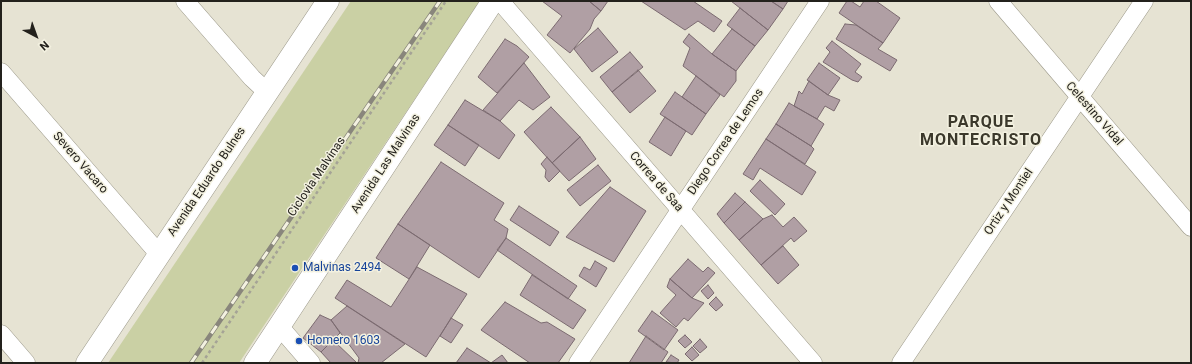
<!DOCTYPE html>
<style>
body{margin:0}
#map{position:relative;width:1192px;height:364px;overflow:hidden;background:#e6e3d3;font-family:Roboto,sans-serif}
canvas{display:block}
.frame{position:absolute;inset:0;border:2px solid #23211c;pointer-events:none}
.north{position:absolute;left:16px;top:16px;width:40px;height:40px;-webkit-text-stroke:3px #f3f1e0;paint-order:stroke;rotate:139deg;font-size:11px;font-weight:700;line-height:16px;text-align:center;color:#23211c}
.north::after{content:'';display:block;margin:auto;width:14px;height:18px;background:#23211c;clip-path:polygon(50% 0,100% 100%,50% 72%,0 100%)}
</style>
<div id="map">
<canvas width="1192" height="364"></canvas>
<div class="frame"></div>
<div class="north">N</div>
</div>
<script>
const c = document.querySelector('canvas').getContext('2d');
c.lineJoin = 'round';
function paint(path, color) {
  c.fillStyle = color;
  c.fill(path, 'evenodd');
}
function shape(rows) {
  const path = new Path2D();
  for (const r of rows) {
    path.moveTo(r[0], r[1]);
    for (let i = 2; i < r.length; i += 2) path.lineTo(r[i], r[i + 1]);
  }
  return path;
}
function stroke(path, color, width, dash) {
  c.strokeStyle = color;
  c.lineWidth = width;
  c.lineCap = dash ? 'butt' : 'round';
  c.setLineDash(dash || []);
  c.stroke(path);
}
function drawText(font, color, halo, rows, align = 'center') {
  c.font = font + ' Roboto,sans-serif';
  c.lineWidth = 3;
  c.setLineDash([]);
  c.textBaseline = 'middle';
  c.strokeStyle = halo;
  c.fillStyle = color;
  for (const [text, x, y, turn = 0] of rows) {
    c.save();
    c.translate(x, y);
    c.rotate((+turn || 0) * Math.PI / 180);
    c.textAlign = isNaN(turn) ? turn : align;
    if (halo) c.strokeText(text, 0, 0);
    c.fillText(text, 0, 0);
    c.restore();
  }
}
paint(shape([
 [351,1,480,1,239,363,108,363]
]), '#cad0a4');
const building = shape([
 [542,1,589,1,601,11,594,19,590,29,570,53,547,35,562,16,542,1],
 [589,1,608,1,601,11,589,1],
 [641,1,693,1,722,21,714,32,698,21,685,30,641,1],
 [731,1,771,1,783,9,768,30,731,1],
 [771,1,788,1,783,9,771,1],
 [847,1,851,1,860,7,864,1,876,1,900,18,883,43,839,13,847,1],
 [740,8,768,30,755,46,727,25,740,8],
 [845,24,856,25,883,43,878,49,897,60,890,71,836,39,845,24],
 [598,28,618,52,592,72,574,49,598,28],
 [732,29,755,46,736,71,712,54,732,29],
 [689,34,712,54,736,71,736,81,724,97,683,66,690,48,683,42,689,34],
 [505,39,517,46,529,57,497,93,478,77,505,39],
 [832,41,861,64,855,72,862,77,858,82,852,80,823,62,830,52,826,48,832,41],
 [630,52,643,67,612,92,600,77,630,52],
 [524,63,550,97,533,110,519,100,500,121,483,110,524,63],
 [819,63,840,78,828,95,807,80,819,63],
 [638,70,656,91,630,113,612,92,638,70],
 [696,76,720,95,706,114,682,97,696,76],
 [809,81,828,95,840,100,834,111,825,106,817,119,794,106,799,91,802,94,809,81],
 [675,92,706,114,692,135,660,114,675,92],
 [465,100,500,121,515,135,499,159,448,125,465,100],
 [789,103,817,119,824,124,811,146,776,124,789,103],
 [551,107,580,137,552,163,524,132,551,107],
 [665,117,686,131,671,156,649,142,665,117],
 [776,124,811,146,814,149,805,164,766,139,776,124],
 [448,125,479,145,465,166,434,145,448,125],
 [580,137,596,159,569,181,552,163,580,137],
 [766,139,816,172,802,195,760,168,753,180,743,174,766,139],
 [547,157,560,171,549,182,545,177,546,170,541,164,547,157],
 [441,162,504,203,494,220,508,229,506,238,479,278,398,224,441,162],
 [598,165,611,181,580,206,567,190,598,165],
 [760,180,785,204,775,215,750,191,760,180],
 [610,187,646,211,614,262,566,237,610,187],
 [735,193,745,202,724,223,717,214,735,193],
 [745,202,763,219,739,240,724,223,745,202],
 [519,206,559,232,550,246,510,220,519,206],
 [772,215,783,227,794,217,807,231,794,242,791,238,761,265,739,240,763,219,772,215],
 [398,224,430,245,409,279,376,258,398,224],
 [506,238,577,286,568,299,497,250,506,238],
 [783,246,799,265,778,284,761,265,783,246],
 [688,259,703,272,708,267,715,273,692,298,670,279,688,259],
 [595,261,607,268,596,287,579,276,584,267,590,270,595,261],
 [417,267,467,294,426,357,335,298,347,280,391,307,417,267],
 [532,275,586,310,573,329,520,295,532,275],
 [670,279,692,298,704,303,688,321,684,318,676,327,660,313,676,295,667,287,670,279],
 [708,285,714,293,708,299,701,291,708,285],
 [716,297,723,305,716,311,709,304,716,297],
 [505,302,541,323,547,322,575,339,558,363,530,363,481,330,505,302],
 [347,306,405,344,381,363,358,363,359,358,331,320,347,306],
 [652,311,678,330,664,350,638,331,652,311],
 [320,315,331,320,340,333,321,352,303,338,320,315],
 [451,318,463,325,451,343,440,336,451,318],
 [685,335,692,342,685,348,678,341,685,335],
 [646,336,668,352,661,363,629,363,646,336],
 [700,339,707,347,700,353,693,346,700,339],
 [333,340,357,363,331,363,321,352,333,340],
 [692,347,699,355,692,361,685,354,692,347],
 [467,348,491,363,502,355,508,363,456,363,467,348],
 [671,355,679,360,677,363,666,362,671,355]
]);
paint(building, '#b09fa4');
stroke(building, '#7b6a70', 1);
const street = shape([
 [185,1,252,78,267,92],
 [500,1,813,363],
 [998,1,1191,227],
 [1,72,159,254],
 [279,326,311,363],
 [1,334,26,363],
 [578,363,820,1],
 [901,363,1144,1]
]);
const secondary = shape([
 [87,363,328,1],
 [255,363,493,1]
]);
stroke(street, '#9b9889', 19);
stroke(secondary, '#9b9889', 23);
stroke(shape([
 [202,363,446,1]
]), '#a5a396', 2.5, [3, 3]);
stroke(street, '#fff', 18);
stroke(secondary, '#fff', 22);
const rail = shape([
 [191,363,440,1]
]);
stroke(rail, '#89867c', 4.5);
stroke(rail, '#f3f1e0', 3, [9]);
for (const [x, y, r, color] of [
 [295,268,4,"#1a4fb4"],
 [299,341,4,"#1a4fb4"]
]) {
  const dot = new Path2D();
  dot.arc(x, y, r, 0, 2 * Math.PI);
  c.fillStyle = color;
  c.fill(dot);
  stroke(dot, '#f3f1e0', 1.5);
}
drawText('12px', '#23211c', '#f3f1e0', [
 ["Celestino Vidal",1094,114,49],
 ["Diego Correa de Lemos",726,142,-56],
 ["Severo Vacaro",80,163,49],
 ["Avenida Las Malvinas",386,164,-57],
 ["Ciclovia Malvinas",317,177,-56],
 ["Avenida Eduardo Bulnes",207,182,-56],
 ["Correa de Saa",656,182,49],
 ["Ortiz y Montiel",1009,202,-56]
]);
drawText('12px', '#164399', '#f3f1e0', [
 ["Malvinas 2494",303,268],
 ["Homero 1603",307,341]
], 'left');
c.letterSpacing = '1px';
drawText('bold 16px', '#3b382b', '#f3f1e0', [
 ["PARQUE",981,123],
 ["MONTECRISTO",981,141]
]);
c.letterSpacing = '0px';
</script>
